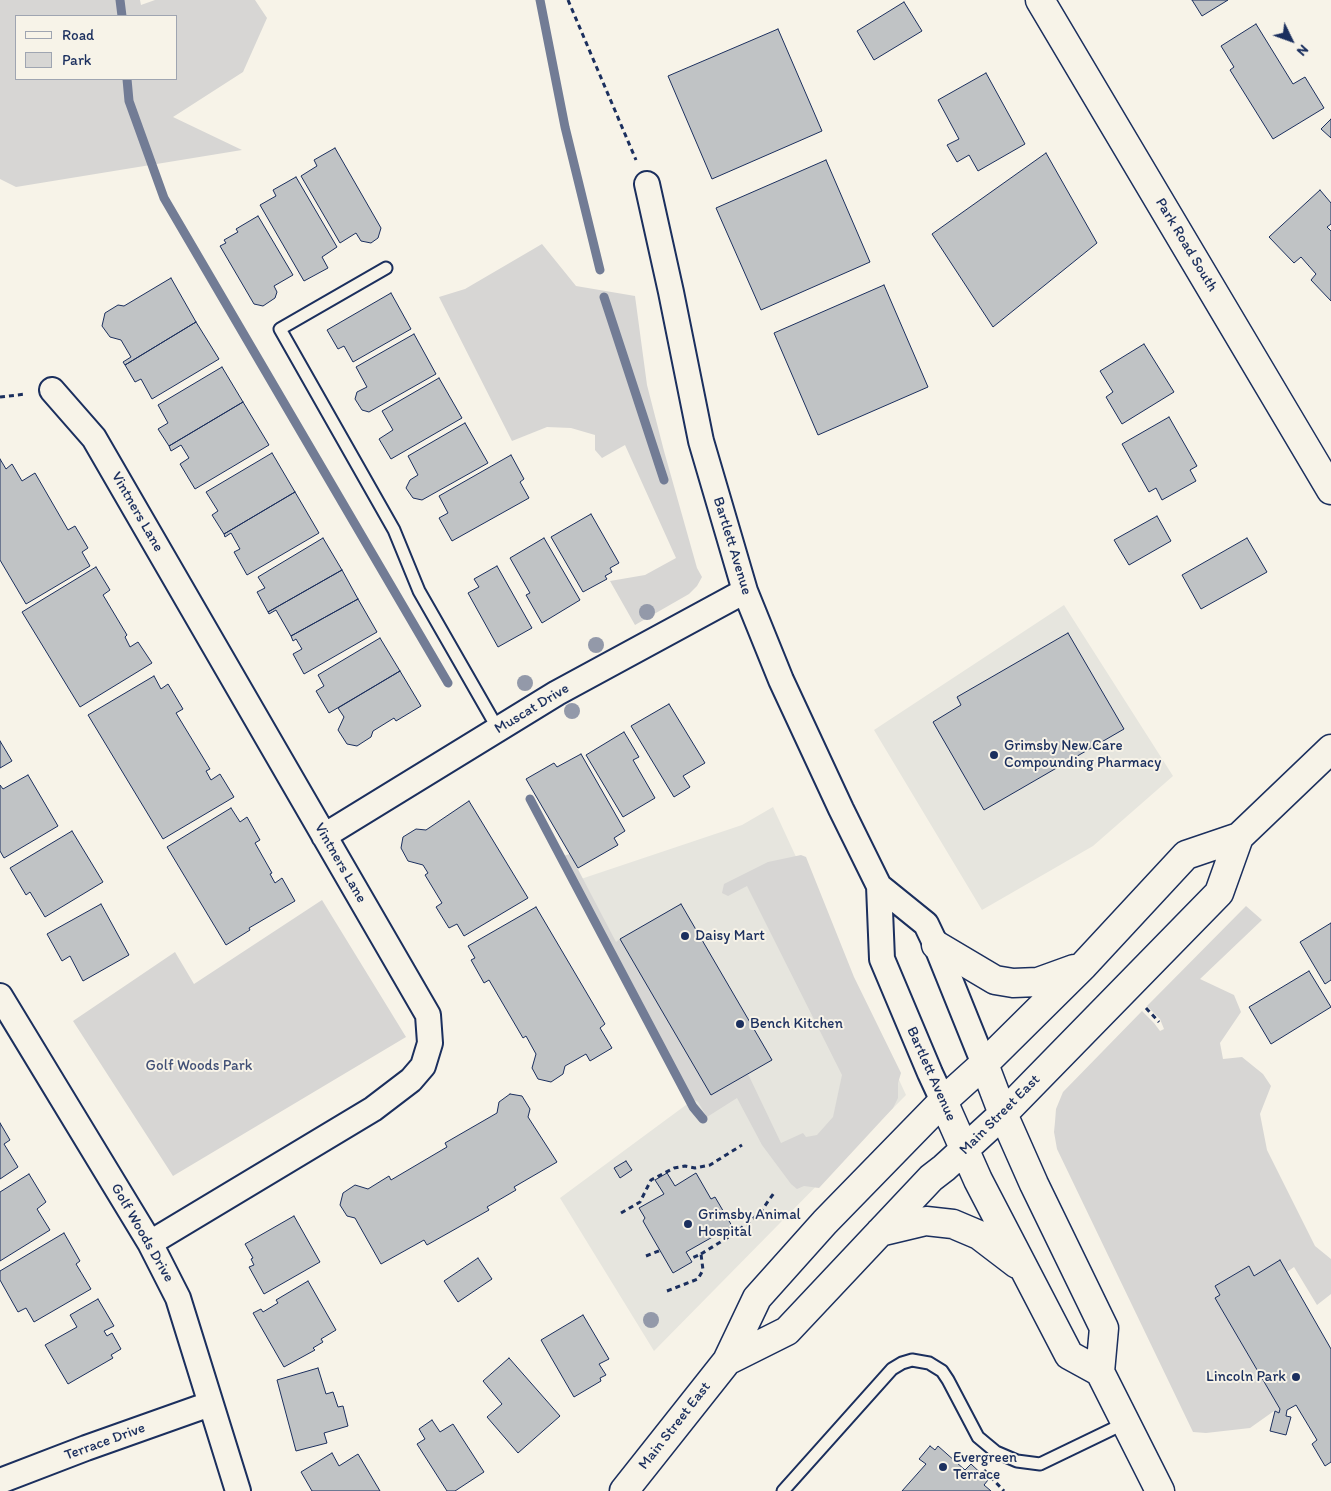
<!DOCTYPE html>
<style>
body{margin:0}
#map{position:relative;width:1331px;height:1491px;overflow:hidden;background:#f7f3e8;font-family:Itim,sans-serif}
canvas{display:block}
.legend{position:absolute;left:15px;top:15px;width:162px;height:65px;box-sizing:border-box;background:#f7f3e8;border:1px solid #9fa5b1;margin:0;padding:6px 9px;list-style:none;font-size:15px;color:#1b2f5e}
.legend li{display:flex;align-items:center;gap:10px;height:25px}
.legend b{width:25px;border:1px solid #9fa5b1}
.north{position:absolute;left:1266px;top:15px;width:50px;height:50px;-webkit-text-stroke:4px #f7f3e8;paint-order:stroke;rotate:132deg;font-size:14px;font-weight:700;line-height:20px;text-align:center;color:#1b2f5e}
.north::after{content:'';display:block;margin:auto;width:18px;height:22px;background:#1b2f5e;clip-path:polygon(50% 0,100% 100%,50% 72%,0 100%)}
</style>
<div id="map">
<canvas width="1331" height="1491"></canvas>
<ul class="legend">
<li><b style="height:6px;background:#f7f3e8"></b>Road</li>
<li><b style="height:14px;background:#d7d6d4"></b>Park</li>
</ul>
<div class="north">N</div>
</div>
<script>
const c = document.querySelector('canvas').getContext('2d');
c.lineJoin = 'round';
function paint(path, color) {
  c.fillStyle = color;
  c.fill(path, 'evenodd');
}
function shape(rows) {
  const path = new Path2D();
  for (const r of rows) {
    path.moveTo(r[0], r[1]);
    for (let i = 2; i < r.length; i += 2) path.lineTo(r[i], r[i + 1]);
  }
  return path;
}
function stroke(path, color, width, dash) {
  c.strokeStyle = color;
  c.lineWidth = width;
  c.lineCap = dash ? 'butt' : 'round';
  c.setLineDash(dash || []);
  c.stroke(path);
}
function drawText(font, color, halo, rows, align = 'center') {
  c.font = font + ' Itim,sans-serif';
  c.lineWidth = 4;
  c.setLineDash([]);
  c.textBaseline = 'middle';
  c.strokeStyle = halo;
  c.fillStyle = color;
  for (const [text, x, y, turn = 0] of rows) {
    c.save();
    c.translate(x, y);
    c.rotate((+turn || 0) * Math.PI / 180);
    c.textAlign = isNaN(turn) ? turn : align;
    if (halo) c.strokeText(text, 0, 0);
    c.fillText(text, 0, 0);
    c.restore();
  }
}
paint(shape([
 [1064,605,1173,776,1093,846,982,910,874,730],
 [773,807,906,1095,654,1351,560,1198,690,1102,578,880,742,825]
]), '#e6e5de');
paint(shape([
 [0,0,140,0,141,5,155,0,255,0,267,18,243,72,173,117,242,150,16,187,0,179],
 [16,16,176,16,176,79,16,79],
 [542,244,576,286,635,296,647,385,664,451,697,568,702,577,697,586,689,594,635,625,610,581,645,575,676,558,625,445,602,458,595,450,595,435,571,428,547,427,512,441,439,297,465,289],
 [570,854,616,942,620,939,711,1095,748,1074,781,1143,803,1133,806,1137,817,1135,833,1117,842,1075,747,886,728,896,722,893,724,884,768,862,801,855,806,857,854,977,901,1073,898,1083,898,1098,893,1108,819,1188,804,1186,797,1189,791,1184,762,1145,737,1098,707,1117,698,1102,692,1099,563,856],
 [322,900,406,1037,173,1176,73,1021,175,952,194,984],
 [1246,906,1262,920,1200,979,1234,995,1241,1012,1220,1043,1223,1059,1242,1057,1263,1074,1271,1086,1260,1114,1267,1150,1315,1246,1331,1259,1331,1294,1317,1305,1294,1267,1287,1272,1280,1261,1254,1276,1249,1266,1215,1286,1220,1295,1215,1298,1280,1409,1279,1413,1274,1411,1250,1428,1206,1433,1193,1432,1057,1149,1054,1132,1055,1122,1056,1109,1063,1092,1142,1011,1154,1023,1160,1031,1164,1029,1160,1019,1147,1006]
]), '#d7d6d4');
stroke(shape([
 [120,0,122,16],
 [540,0,565,127,600,270],
 [127,79,129,101,164,198,448,683],
 [604,297,664,480],
 [530,799,693,1107,703,1119]
]), '#727c95', 9);
const building = shape([
 [1192,0,1228,0,1202,16,1192,0],
 [904,2,922,31,874,60,857,31,904,2],
 [1256,24,1293,84,1305,77,1324,108,1273,139,1230,70,1234,67,1221,46,1256,24],
 [778,29,822,131,712,179,668,76,778,29],
 [986,73,1025,144,978,171,969,155,957,162,947,145,959,139,938,100,986,73],
 [1331,119,1331,138,1321,129,1331,119],
 [335,148,381,228,378,238,371,243,361,241,356,233,340,243,301,176,317,166,314,160,335,148],
 [1046,153,1097,243,993,327,932,234,1046,153],
 [826,160,870,262,761,310,716,208,826,160],
 [296,177,337,247,322,257,328,268,304,281,260,205,276,196,273,190,296,177],
 [1320,190,1331,203,1331,224,1327,227,1331,231,1331,301,1311,280,1316,274,1301,257,1294,263,1269,237,1320,190],
 [258,216,293,275,274,286,277,292,275,298,263,306,254,304,220,246,226,243,224,240,238,232,236,229,258,216],
 [171,278,196,322,125,365,123,362,131,357,121,340,110,337,102,326,105,313,118,305,124,306,171,278],
 [884,285,928,387,818,435,774,333,884,285],
 [391,293,411,329,353,362,344,346,338,349,327,330,391,293],
 [196,322,219,359,152,399,141,379,135,382,125,365,196,322],
 [414,334,436,374,369,412,362,410,355,399,357,392,367,387,356,367,414,334],
 [1144,344,1174,392,1122,424,1106,397,1113,392,1100,371,1144,344],
 [222,367,243,402,169,446,158,429,168,423,158,405,222,367],
 [439,378,462,418,391,459,379,439,393,430,382,411,439,378],
 [243,402,269,445,195,489,180,464,189,458,181,445,171,451,169,446,243,402],
 [1169,417,1197,466,1190,470,1196,481,1162,500,1156,488,1149,492,1122,444,1169,417],
 [465,423,488,463,422,500,413,498,406,488,410,480,418,475,408,456,465,423],
 [272,453,295,492,224,534,212,515,218,511,206,492,272,453],
 [511,455,524,479,520,482,529,498,452,541,439,518,448,513,439,496,511,455],
 [0,459,6,469,12,464,22,481,35,473,68,530,75,526,88,548,82,552,90,566,26,604,0,560,0,459],
 [295,492,319,533,247,575,234,552,240,549,231,533,225,537,224,534,295,492],
 [591,514,619,563,610,568,612,572,605,576,607,579,583,592,551,537,591,514],
 [1157,516,1171,541,1129,565,1114,540,1157,516],
 [323,538,342,570,268,612,257,592,265,588,258,577,323,538],
 [544,538,580,600,542,623,526,595,530,593,510,558,544,538],
 [1247,538,1267,572,1201,609,1182,575,1247,538],
 [497,566,532,628,498,647,468,593,479,587,474,579,497,566],
 [96,567,110,590,103,595,127,635,125,637,130,647,138,642,152,663,80,707,22,612,96,567],
 [342,570,358,599,291,636,276,610,269,614,268,612,342,570],
 [358,599,377,632,304,674,293,654,302,649,296,639,293,641,291,636,358,599],
 [1068,633,1124,729,984,810,933,722,961,705,957,697,1068,633],
 [380,638,400,671,329,713,316,691,324,686,318,675,380,638],
 [400,671,421,706,396,721,394,718,373,731,371,737,357,746,347,744,338,730,344,717,338,708,400,671],
 [154,676,161,689,168,684,183,709,176,713,210,769,206,771,211,780,220,774,234,797,163,839,88,715,154,676],
 [669,704,705,763,683,776,690,787,674,797,631,726,669,704],
 [624,732,639,757,633,760,655,798,623,817,586,755,624,732],
 [0,741,12,761,0,768,0,741],
 [581,754,625,831,614,838,618,845,578,868,526,779,554,763,557,767,581,754],
 [28,775,58,826,4,858,0,851,0,785,3,789,28,775],
 [469,801,528,898,464,936,457,924,449,928,436,907,442,903,425,875,428,873,423,865,408,861,401,848,403,837,416,829,426,830,469,801],
 [231,808,240,822,247,817,260,840,255,843,272,873,270,874,275,883,282,878,295,901,249,928,250,930,226,945,167,847,231,808],
 [72,831,103,882,45,917,30,892,26,895,10,868,72,831],
 [101,904,129,955,83,981,70,956,62,961,47,934,101,904],
 [681,904,772,1060,711,1095,620,939,681,904],
 [536,907,605,1024,600,1028,612,1048,590,1061,586,1054,565,1066,563,1074,551,1082,538,1079,532,1068,536,1054,526,1036,523,1038,489,980,484,983,471,960,475,958,468,946,536,907],
 [1331,923,1331,980,1325,984,1300,942,1331,923],
 [1309,971,1331,1007,1271,1044,1249,1007,1309,971],
 [510,1094,522,1096,530,1109,528,1117,557,1162,514,1187,516,1190,487,1207,489,1210,427,1245,424,1240,381,1264,355,1218,347,1216,340,1205,343,1193,355,1185,368,1189,389,1176,391,1180,447,1147,445,1143,497,1113,499,1102,510,1094],
 [0,1123,10,1140,4,1144,18,1167,0,1179,0,1123],
 [626,1161,632,1170,620,1178,614,1168,626,1161],
 [667,1173,675,1186,696,1173,711,1199,715,1197,732,1226,686,1252,692,1262,673,1273,643,1221,645,1218,639,1208,664,1194,655,1180,667,1173],
 [29,1174,46,1202,37,1209,50,1230,0,1261,0,1192,29,1174],
 [294,1216,320,1262,264,1294,249,1267,254,1265,251,1259,253,1258,245,1244,294,1216],
 [64,1233,80,1261,76,1264,91,1289,34,1322,26,1308,18,1312,0,1280,0,1271,64,1233],
 [478,1258,492,1279,458,1302,444,1281,478,1258],
 [1280,1260,1331,1349,1331,1462,1325,1466,1312,1444,1317,1440,1296,1405,1287,1410,1286,1416,1291,1417,1286,1435,1270,1431,1275,1411,1279,1413,1280,1409,1215,1298,1220,1295,1215,1286,1249,1266,1254,1276,1280,1260],
 [308,1281,336,1330,321,1339,323,1342,313,1348,315,1350,284,1367,253,1313,261,1309,263,1312,278,1303,276,1300,308,1281],
 [98,1299,114,1326,104,1331,107,1336,112,1333,121,1349,111,1355,113,1358,68,1384,45,1345,77,1327,70,1315,98,1299],
 [583,1315,609,1359,599,1364,606,1375,600,1378,601,1381,574,1397,541,1340,583,1315],
 [509,1358,560,1416,518,1453,487,1417,502,1404,483,1381,509,1358],
 [318,1368,326,1394,333,1392,338,1407,343,1406,348,1426,324,1433,327,1443,296,1451,277,1380,318,1368],
 [432,1420,440,1432,453,1424,484,1472,455,1491,447,1491,417,1444,425,1439,419,1429,432,1420],
 [930,1446,935,1450,938,1446,965,1470,971,1464,988,1480,984,1485,991,1491,902,1491,926,1464,919,1459,930,1446],
 [332,1453,339,1466,358,1454,380,1491,312,1491,301,1472,332,1453]
]);
paint(building, '#c0c3c5');
stroke(building, '#1b2f5e', 1);
const lane = shape([
 [386,268,280,329,394,530,419,591,498,729],
 [783,1491,892,1369,902,1363,912,1360,929,1363,942,1371,948,1380,978,1437,996,1452,1017,1461,1040,1464,1125,1423]
]);
const street = shape([
 [647,184,671,292,701,441,745,591,781,680,841,809,879,886,882,959,930,1073,943,1101],
 [52,390,94,438,428,1015,430,1043,423,1066,411,1080,373,1109,150,1243],
 [324,836,557,693,745,591],
 [879,886,926,924,936,945,984,1064],
 [0,996,150,1243,178,1298,238,1491],
 [0,1481,86,1448,210,1404]
]);
const secondary = shape([
 [1040,0,1331,490],
 [936,945,995,980,1013,983,1038,982,1074,969],
 [984,1064,1003,1114,1034,1184,1104,1328,1100,1372,1160,1491],
 [943,1101,978,1180,1069,1355,1100,1372],
 [880,1232,926,1221,953,1224,979,1235,1017,1264],
 [727,1361,787,1331,931,1178,944,1168,1003,1114,1219,893,1239,837],
 [624,1491,727,1361,757,1298,825,1222,943,1101,984,1064,1083,966,1186,855,1239,837,1331,749]
]);
stroke(lane, '#1b2f5e', 15);
stroke(street, '#1b2f5e', 28);
stroke(secondary, '#1b2f5e', 31);
stroke(shape([
 [568,0,636,160],
 [0,397,26,394],
 [1146,1008,1159,1022],
 [621,1213,640,1202,651,1180,674,1168,685,1166,695,1168,710,1165,742,1145],
 [701,1254,735,1233,759,1214,774,1193],
 [646,1256,661,1250],
 [667,1291,698,1279,703,1270,701,1254,690,1259],
 [984,1470,1004,1491]
]), '#1b2f5e', 3, [5, 4]);
stroke(lane, '#f7f3e8', 11);
stroke(street, '#f7f3e8', 24);
stroke(secondary, '#f7f3e8', 28);
c.fillStyle = '#9399a9';
for (const [x, y] of [
 [647,612],
 [596,645],
 [525,683],
 [572,711],
 [651,1320]
]) {
  c.beginPath();
  c.arc(x, y, 8, 0, 2 * Math.PI);
  c.fill();
}
for (const [x, y, r, color] of [
 [994,755,5,"#1b2f5e"],
 [685,936,5,"#1b2f5e"],
 [740,1024,5,"#1b2f5e"],
 [688,1224,5,"#1b2f5e"],
 [1296,1377,5,"#1b2f5e"],
 [943,1467,5,"#1b2f5e"]
]) {
  const dot = new Path2D();
  dot.arc(x, y, r, 0, 2 * Math.PI);
  c.fillStyle = color;
  c.fill(dot);
  stroke(dot, '#f7f3e8', 2);
}
drawText('15px', '#1b2f5e', '#f7f3e8', [
 ["Park Road South",1186,245,59],
 ["Vintners Lane",137,512,60],
 ["Bartlett Avenue",732,546,73],
 ["Muscat Drive",532,709,-31],
 ["Vintners Lane",340,863,60],
 ["Bartlett Avenue",931,1074,66],
 ["Main Street East",1000,1115,-45],
 ["Golf Woods Drive",142,1233,60],
 ["Main Street East",675,1426,-52],
 ["Terrace Drive",105,1442,-20]
]);
drawText('15px', '#1b2f5e', '#f7f3e8', [
 ["Grimsby New Care",1004,746],
 ["Compounding Pharmacy",1004,763],
 ["Daisy Mart",695,936],
 ["Bench Kitchen",750,1024],
 ["Grimsby Animal",698,1215],
 ["Hospital",698,1232],
 ["Lincoln Park",1286,1377,"right"],
 ["Evergreen",953,1458],
 ["Terrace",953,1475]
], 'left');
drawText('15px', '#415076', '#f7f3e8', [
 ["Golf Woods Park",199,1066]
]);
</script>
